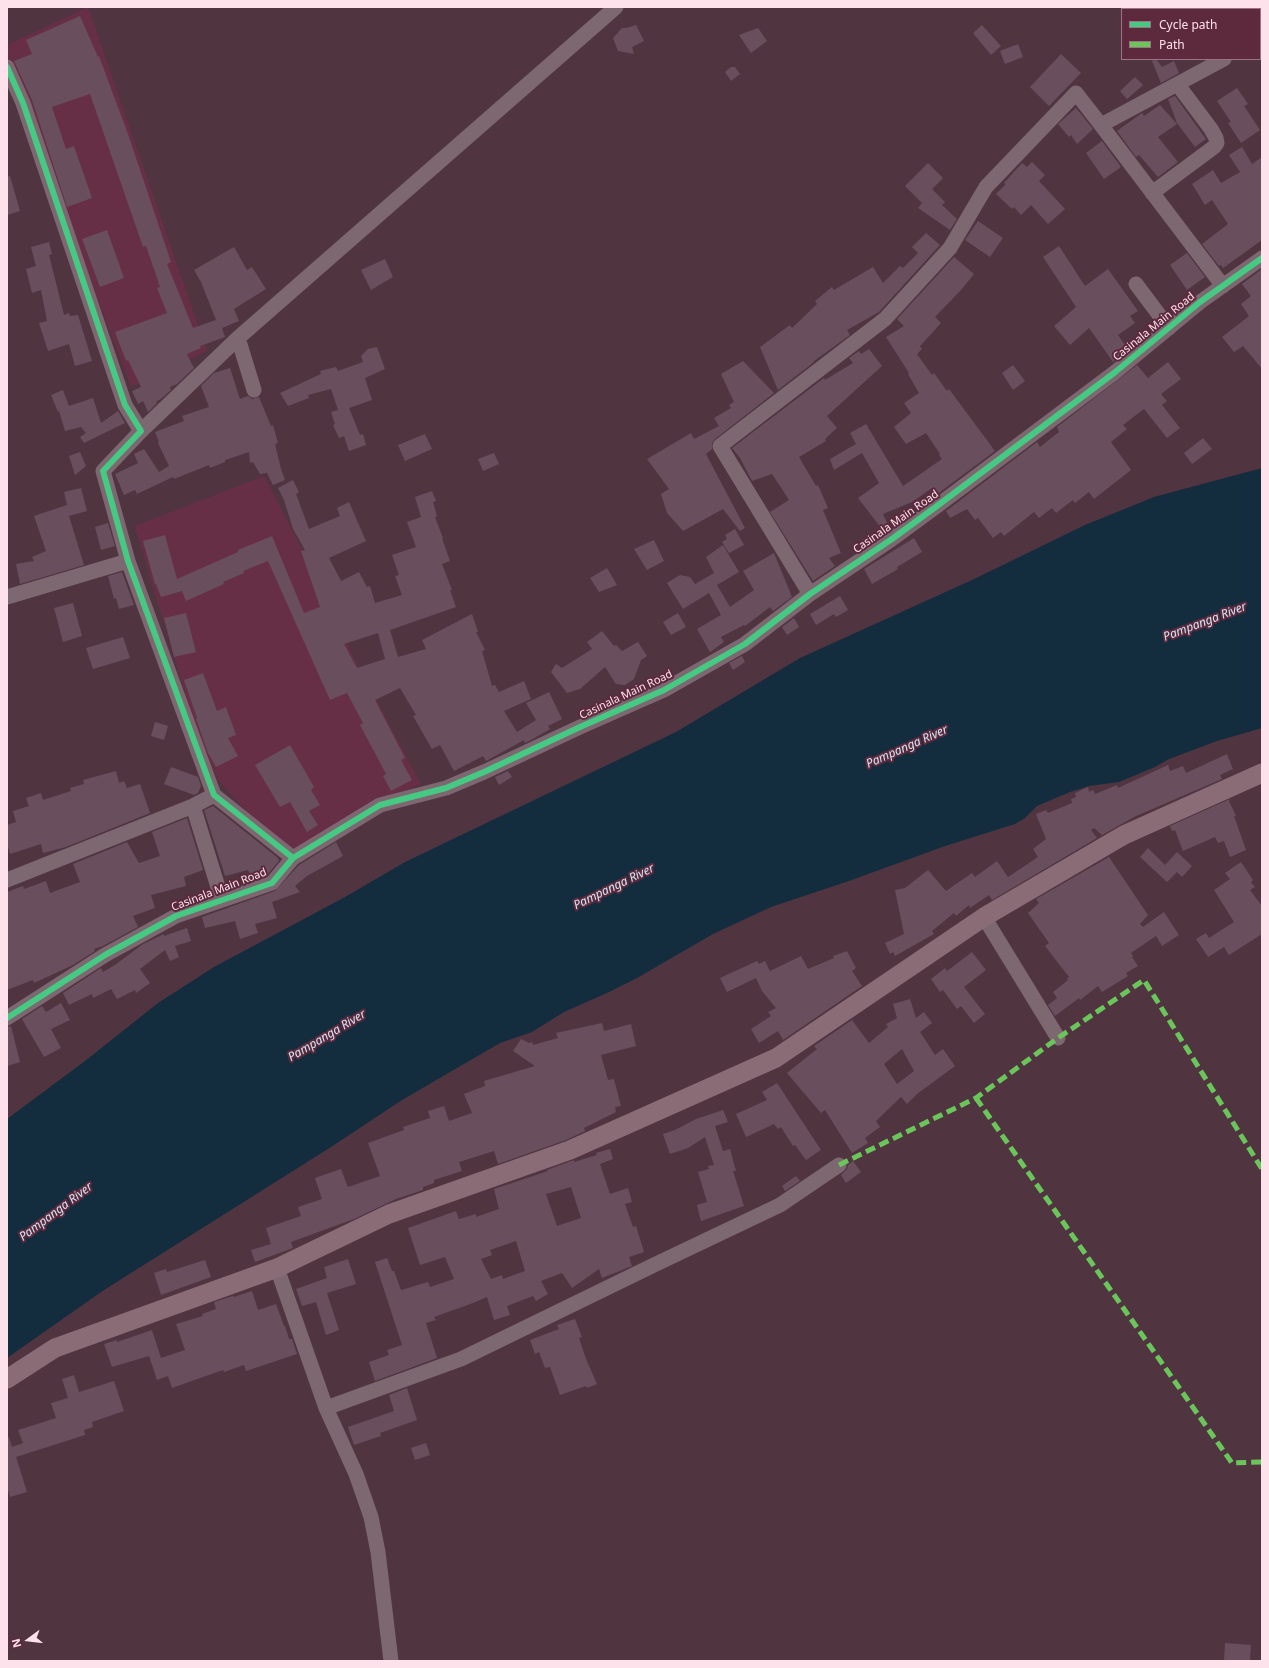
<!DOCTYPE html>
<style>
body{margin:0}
#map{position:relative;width:1269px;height:1668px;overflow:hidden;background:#503540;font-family:"Noto Sans",sans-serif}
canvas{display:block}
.frame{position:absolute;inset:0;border:8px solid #fee2eb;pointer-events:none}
.legend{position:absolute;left:1121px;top:8px;width:140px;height:52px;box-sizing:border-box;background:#5c293d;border:1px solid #9d7383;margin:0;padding:5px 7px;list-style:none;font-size:12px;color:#fee2eb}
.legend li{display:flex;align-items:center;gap:8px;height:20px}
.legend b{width:20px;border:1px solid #9d7383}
.north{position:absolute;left:8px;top:1620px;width:40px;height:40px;-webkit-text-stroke:3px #5c293d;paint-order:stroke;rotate:255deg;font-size:11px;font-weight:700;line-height:16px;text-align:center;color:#fee2eb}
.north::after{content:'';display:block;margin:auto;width:14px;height:18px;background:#fee2eb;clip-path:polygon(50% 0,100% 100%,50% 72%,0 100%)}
</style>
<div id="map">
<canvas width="1269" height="1668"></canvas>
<div class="frame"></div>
<ul class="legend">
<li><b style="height:5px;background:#46c982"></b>Cycle path</li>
<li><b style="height:5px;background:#6ac65a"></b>Path</li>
</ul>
<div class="north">N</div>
</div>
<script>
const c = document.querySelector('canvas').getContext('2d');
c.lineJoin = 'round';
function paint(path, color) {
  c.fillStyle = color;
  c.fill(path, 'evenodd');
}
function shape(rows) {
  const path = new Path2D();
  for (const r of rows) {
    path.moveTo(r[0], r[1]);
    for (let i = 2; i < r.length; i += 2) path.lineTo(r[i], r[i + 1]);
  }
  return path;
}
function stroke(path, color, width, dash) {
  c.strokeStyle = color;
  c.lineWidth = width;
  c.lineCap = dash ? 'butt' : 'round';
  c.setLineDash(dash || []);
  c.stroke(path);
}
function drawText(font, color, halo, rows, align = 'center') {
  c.font = font + ' "Noto Sans",sans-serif';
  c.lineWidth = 4;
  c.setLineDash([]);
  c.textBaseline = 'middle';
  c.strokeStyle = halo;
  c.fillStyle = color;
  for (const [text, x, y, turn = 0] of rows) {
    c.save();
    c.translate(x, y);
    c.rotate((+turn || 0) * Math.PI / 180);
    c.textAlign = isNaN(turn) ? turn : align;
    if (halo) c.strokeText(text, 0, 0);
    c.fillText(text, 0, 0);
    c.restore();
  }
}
paint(shape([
 [88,7,207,351,131,387,7,58,7,45],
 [264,476,301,547,358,666,421,784,378,802,295,853,253,819,218,780,200,738,186,696,135,526]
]), '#662f45');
paint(shape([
 [1262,468,1262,728,1217,741,1169,759,1155,767,1119,782,1089,786,1070,792,1037,806,1025,818,1015,824,945,846,849,881,771,907,713,934,637,978,607,993,564,1012,532,1032,500,1043,402,1100,331,1147,104,1290,7,1358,7,1119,85,1061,158,1003,214,967,345,897,405,862,676,732,800,658,972,580,1085,525,1154,497]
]), '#132d3e');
paint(shape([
 [80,16,98,57,99,56,128,134,171,262,167,264,193,328,216,320,201,282,194,270,234,247,247,270,252,267,266,289,234,309,239,321,222,328,225,337,200,346,201,348,187,354,194,368,177,384,170,387,171,390,162,398,156,402,157,403,148,412,143,401,138,404,132,391,141,387,128,360,126,361,115,332,167,313,157,288,160,287,146,246,143,247,90,94,52,107,66,149,74,146,92,198,67,207,32,100,14,61,32,54,26,40],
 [636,25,644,41,632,47,634,54,618,51,613,38,622,28,626,28],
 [982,25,1001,46,991,55,973,33],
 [758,28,767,41,751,53,739,35],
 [1018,44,1023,57,1005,64,1000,51],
 [1061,54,1081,73,1049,106,1030,87],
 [1156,59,1162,67,1174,61,1179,73,1161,83,1152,61],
 [731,67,735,67,740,74,731,81,725,72],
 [1135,77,1143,85,1127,99,1120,91],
 [1237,88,1248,104,1244,106,1260,130,1241,143,1228,123,1231,122,1217,101],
 [1175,96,1206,139,1195,147,1177,123,1168,99],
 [1160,105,1177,124,1158,137,1178,162,1158,177,1139,155,1136,157,1117,131,1142,113,1144,116],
 [1076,108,1093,129,1077,144,1071,135,1069,137,1058,124],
 [1102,141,1121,167,1104,179,1086,153],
 [1242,147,1252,164,1262,157,1262,240,1223,268,1221,265,1219,266,1202,244,1228,224,1212,200,1205,205,1192,184,1213,170,1221,183,1240,172,1229,155],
 [1032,162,1045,175,1039,181,1065,209,1048,224,1031,205,1021,215,1014,207,1012,209,996,194,1006,184,1004,183,1022,163,1027,167],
 [928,163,943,178,932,189,945,202,942,205,957,219,950,230,918,208,922,203,905,186],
 [10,176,20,211,7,215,7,177],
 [978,221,1003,238,990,257,965,240],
 [107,230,124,278,100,287,82,239],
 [926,233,940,245,879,312,847,330,850,335,814,361,814,362,778,390,760,347,790,325,792,328,817,304,815,301,832,287,834,290,873,267,883,283,900,266,903,268,918,253,912,247],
 [49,242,52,254,49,255,64,315,69,313,70,316,78,315,92,361,75,366,69,344,48,351,39,323,47,321,41,290,32,293,26,269,36,266,31,247],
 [1059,246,1085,286,1108,269,1138,311,1130,316,1135,323,1118,335,1125,345,1123,347,1126,351,1113,362,1089,328,1070,345,1054,326,1076,307,1043,257],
 [1187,253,1205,277,1187,290,1170,265],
 [954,257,974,274,961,290,935,317,941,323,920,346,922,349,917,354,932,375,934,373,947,391,949,389,995,451,936,495,932,488,912,502,883,514,890,529,885,533,858,498,879,483,862,453,834,470,830,459,856,444,850,433,866,424,903,486,942,459,939,455,940,454,926,433,906,444,894,427,911,413,904,403,919,393,908,374,909,373,886,337,904,326,897,319],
 [385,259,393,277,371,290,361,270],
 [1262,269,1262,369,1243,346,1234,352,1222,337,1249,316,1241,304,1251,296,1242,284],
 [377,347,385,369,365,378,372,400,349,408,360,435,363,434,366,445,349,451,344,436,339,438,333,425,335,424,331,412,338,410,331,389,308,395,309,398,288,406,280,393,321,374,320,371,336,367,338,371,363,362,361,356,368,349],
 [869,349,882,366,827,416,837,428,825,439,826,441,799,457,816,486,818,485,828,508,823,510,841,553,829,558,835,566,813,581,770,512,789,500,772,474,752,481,740,458,732,448,824,378,825,380,853,363,849,358,859,351,861,354],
 [743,361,774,393,715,439,712,443,712,449,706,454,745,528,740,531,723,509,683,531,667,513,661,494,669,489,647,459,691,433,694,439,719,426,714,418,731,408,729,405,734,402,721,374],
 [1168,362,1181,379,1161,394,1167,401,1162,405,1180,428,1167,438,1144,409,1123,425,1127,429,1111,442,1131,470,1094,499,1089,492,1075,503,1073,500,1056,513,1052,508,1039,518,1034,512,1004,536,1001,532,993,538,978,518,975,520,967,509,950,518,946,511,1037,442,1040,447,1059,432,1057,427,1137,365,1148,378],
 [1013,365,1025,381,1013,390,1002,373],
 [230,368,240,399,248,396,252,399,259,397,271,426,273,425,278,443,275,444,281,469,285,480,273,485,267,473,260,474,253,462,250,463,249,452,225,460,225,462,210,468,209,465,174,479,173,477,137,494,135,490,124,495,115,474,138,463,134,454,144,449,159,472,169,466,158,443,159,442,155,432,184,421,182,416,209,407,201,386,214,373],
 [63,390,69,406,93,398,101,423,118,411,125,423,84,443,80,437,86,433,81,427,65,431,59,411,58,412,51,395],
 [425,434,432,449,405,461,398,445],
 [1203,438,1212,449,1192,464,1184,453],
 [80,452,86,466,75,475,69,456],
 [494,453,499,464,483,471,478,459],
 [293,480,299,492,296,494,309,529,340,516,337,508,349,502,366,541,329,558,341,581,359,572,367,587,370,586,375,603,402,595,395,576,399,575,392,555,416,547,407,522,421,517,415,497,432,491,436,501,433,502,437,516,435,517,443,538,442,538,450,561,442,564,452,590,450,590,456,607,390,630,398,657,426,649,422,640,472,614,478,632,476,632,485,650,482,651,492,686,495,685,499,692,524,681,531,699,504,711,517,732,536,720,526,703,549,692,562,719,548,726,550,729,531,740,525,743,524,740,486,761,483,756,454,771,440,745,432,749,413,716,416,715,400,688,375,700,405,758,401,760,412,780,391,791,383,776,386,774,360,725,363,723,347,693,330,700,268,561,243,571,244,573,223,582,224,584,186,601,182,591,161,597,156,584,155,584,143,541,165,535,177,579,238,552,238,550,272,536,304,613,320,607,301,551,305,550,293,529,284,500,278,488],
 [378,633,385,659,357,668,344,644],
 [81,488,87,511,69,516,84,565,20,584,16,564,34,561,32,557,46,551,34,516,67,505,64,492],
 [108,523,115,546,101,550,95,527],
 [735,529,744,545,729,553,722,542,727,539,725,535],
 [914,538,922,552,897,567,898,569,872,584,864,569],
 [654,540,664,561,647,570,634,549],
 [723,545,739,572,717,585,730,607,754,590,743,571,774,553,792,597,773,611,770,607,745,626,744,625,721,637,724,642,710,652,697,629,721,615,709,593,683,609,667,583,680,575,690,577,695,584,714,573,706,557],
 [607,568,617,585,599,592,590,578],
 [122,572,134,605,119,609,116,598,114,599,108,576],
 [840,596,848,610,836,617,834,614,816,625,810,614],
 [73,603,82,636,63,642,54,608],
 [186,613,196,652,174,657,164,618],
 [678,613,686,627,671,635,663,622],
 [794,618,799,627,787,635,782,627],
 [602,631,614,646,616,645,622,651,638,642,647,656,641,660,634,679,625,685,616,684,605,667,580,689,567,693,551,672,556,664,562,668,592,649,587,642],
 [123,637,130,658,93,669,86,648],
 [742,656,745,662,733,670,729,663],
 [203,673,217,711,226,707,236,735,228,738,238,756,216,767,208,753,196,719,197,718,184,680],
 [155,722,168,726,164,740,151,736],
 [290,745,314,787,311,790,320,805,309,811,318,825,307,832,290,802,280,807,255,765],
 [1227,754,1233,769,1220,775,1222,779,1136,816,1102,835,1094,828,1091,830,1097,838,992,900,989,895,970,908,969,905,956,916,954,913,932,931,934,934,895,956,893,952,890,954,885,943,904,934,895,890,905,888,928,870,946,891,972,873,975,877,997,861,1008,877,1038,857,1033,849,1046,839,1036,814,1046,810,1048,813,1072,803,1071,799,1076,797,1075,793,1088,787,1089,792,1093,790,1095,794,1117,785,1118,788,1168,765,1170,771,1183,766,1186,773],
 [171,767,198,777,201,786,198,793,194,795,164,784],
 [116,771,119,783,124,781,127,788,140,784,150,813,66,847,43,853,41,844,10,854,7,844,7,825,16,822,13,811,29,806,26,798,41,793,43,800,71,791,70,788,84,784,83,780],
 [508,771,512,777,499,785,495,777],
 [1230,799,1229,801,1236,816,1234,816,1246,850,1230,857,1224,841,1218,843,1215,837,1183,851,1175,830,1172,831,1170,826],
 [213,806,278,858,279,861,267,875,252,880,248,870,225,876,204,810],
 [187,818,203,870,184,877,186,886,151,895,155,908,133,916,138,927,103,946,94,949,95,951,73,965,34,983,33,980,7,990,7,892,23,886,24,889,46,881,50,893,80,882,73,864,127,842,139,863,160,856,152,832],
 [336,842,343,856,307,876,295,886,300,892,272,902,277,918,255,924,258,933,240,939,235,921,205,928,202,917,275,891,299,865],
 [1148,848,1165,865,1177,852,1192,866,1182,877,1177,872,1167,882,1140,857],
 [1109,857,1148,915,1140,924,1143,927,1164,912,1179,935,1162,946,1156,936,1131,953,1133,956,1132,957,1138,966,1126,973,1128,976,1102,992,1098,986,1080,1000,1079,998,1055,1016,1048,1005,1057,998,1053,992,1068,980,1067,979,1069,977,1045,946,1049,943,1028,913,1039,903,1036,899],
 [1241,862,1253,880,1251,882,1255,887,1250,890,1262,906,1262,934,1229,955,1224,947,1208,957,1196,939,1206,933,1209,938,1234,922,1214,890,1230,879,1225,873],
 [187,928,191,941,175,946,179,957,170,961,165,950,140,969,150,983,136,993,135,990,117,999,111,989,93,998,92,994,69,1005,63,993,101,968,103,972,115,965,143,944,164,934,164,936],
 [847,951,856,968,852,971,862,986,783,1040,778,1031,759,1043,751,1029,771,1016,768,1012,776,1008,762,991,756,978,727,992,720,978,757,961,759,964,765,961,770,971,801,956,808,969,834,958,833,956],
 [972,952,986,970,964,987,985,1014,974,1023,961,1006,957,1009,943,990,940,992,931,979,945,968,947,971],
 [910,999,916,1018,924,1012,932,1023,920,1032,935,1055,943,1049,955,1066,917,1094,907,1104,901,1097,876,1121,880,1127,865,1138,868,1143,852,1153,825,1110,821,1113,787,1073,817,1049,814,1046,852,1020,869,1043,888,1027,886,1024,897,1018,893,1004],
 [902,1049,914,1071,897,1084,884,1064],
 [61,1003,70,1020,51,1029,61,1048,44,1057,22,1019,42,1006,46,1012],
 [602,1023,604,1031,631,1024,636,1046,601,1055,608,1080,614,1079,621,1106,615,1107,616,1112,584,1128,585,1131,566,1140,498,1164,494,1151,459,1162,462,1171,434,1180,434,1183,423,1187,423,1190,396,1199,354,1219,291,1242,293,1248,255,1262,251,1250,271,1244,266,1228,301,1216,298,1207,322,1199,315,1178,341,1169,348,1187,380,1176,368,1143,404,1130,403,1127,430,1118,428,1111,444,1106,449,1121,472,1113,464,1094,485,1086,484,1081,535,1066,513,1051,521,1039,529,1043,532,1042,533,1045,558,1038,556,1033],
 [11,1026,20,1062,7,1066,7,1027],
 [777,1083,821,1150,806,1160,795,1145,793,1146,781,1127,778,1129,774,1124,746,1137,736,1114,767,1100,762,1092],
 [723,1110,728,1122,715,1126,723,1151,730,1149,736,1171,733,1171,744,1206,701,1221,697,1205,707,1202,698,1172,709,1169,708,1166,714,1165,705,1137,688,1148,670,1154,663,1134,675,1130,696,1119],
 [610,1149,613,1159,600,1164,610,1194,628,1188,632,1202,625,1204,633,1227,636,1226,644,1252,629,1257,632,1266,602,1278,599,1269,572,1288,562,1273,541,1281,548,1294,536,1301,533,1296,507,1306,510,1315,494,1320,487,1297,473,1303,434,1317,436,1320,426,1323,437,1358,375,1381,369,1362,389,1355,387,1350,402,1345,375,1262,387,1258,392,1271,394,1271,401,1290,428,1282,430,1287,454,1279,445,1257,420,1265,408,1228,456,1211,459,1219,476,1214,476,1217,499,1209,494,1189,548,1171,547,1170,574,1160,574,1162,597,1155,596,1153],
 [571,1187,581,1218,557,1226,546,1194],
 [516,1241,525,1271,503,1279,502,1275,491,1279,481,1259,492,1255,490,1250],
 [853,1161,861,1172,846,1183,841,1175,847,1169,848,1165],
 [796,1176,800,1181,785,1191,782,1186],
 [348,1259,356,1284,327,1293,339,1330,326,1335,316,1302,302,1306,296,1289,327,1278,324,1267],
 [205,1260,211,1277,161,1295,154,1273,166,1269,167,1272],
 [252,1291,258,1310,276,1304,284,1326,285,1326,289,1339,292,1339,297,1354,246,1371,244,1365,224,1372,223,1370,172,1388,168,1376,157,1380,149,1356,112,1367,104,1344,117,1340,117,1342,152,1330,161,1358,185,1350,176,1324,203,1316,202,1314,216,1309,214,1302,233,1296,234,1297],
 [575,1319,582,1337,579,1338,586,1359,597,1384,587,1388,586,1386,560,1395,550,1367,545,1368,539,1352,535,1354,530,1340,559,1329,557,1325],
 [74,1375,79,1392,114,1381,124,1411,92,1422,93,1427,84,1430,85,1435,16,1457,27,1492,10,1497,7,1487,7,1438,9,1437,12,1447,23,1443,18,1430,56,1418,51,1403,68,1398,62,1379],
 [407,1388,417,1420,380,1433,381,1436,354,1445,348,1427,394,1411,389,1395],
 [426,1443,430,1455,415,1460,411,1448],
 [1225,1643,1251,1645,1250,1661,1224,1661]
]), '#694e5e');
stroke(shape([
 [1260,38,1262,37],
 [7,67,23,103,125,405,141,431,103,471,128,561,214,795,293,858],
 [1101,125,1223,286],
 [1152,193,1214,147,1217,143,1216,138,1211,129,1178,85],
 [1136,284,1169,328],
 [238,338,254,390],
 [141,431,238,338,616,7],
 [810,594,720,446,885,319,950,248,986,187,1076,93,1101,125,1224,59],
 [7,597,128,561],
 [193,806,222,900],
 [7,880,193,806,214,795],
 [984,917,1058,1038],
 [7,1018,105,955,176,916,272,883,293,858,380,805,446,788,484,772,580,727,664,690,745,644,810,594,892,539,941,503,1114,373,1200,302,1262,258],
 [277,1268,326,1408,356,1474,371,1517,378,1552,391,1661],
 [326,1408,461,1359,656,1264,780,1205,839,1165]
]), '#7d6770', 15);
stroke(shape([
 [7,1379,55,1348,277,1268,389,1214,570,1150,776,1058,984,917,1124,835,1262,773]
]), '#8a6c77', 19);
stroke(shape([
 [976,1098,1232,1463,1262,1462],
 [839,1165,976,1098,1058,1038,1144,980,1262,1169]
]), '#6ac65a', 5, [10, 5]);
stroke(shape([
 [7,67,23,103,125,405,141,431,103,471,128,561,214,795,293,858],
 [7,1018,105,955,176,916,272,883,293,858,380,805,446,788,484,772,580,727,664,690,745,644,810,594,892,539,941,503,1114,373,1200,302,1262,258]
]), '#46c982', 6);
drawText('11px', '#fee2eb', '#5c293d', [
 ["Casinala Main Road",1154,327,-39],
 ["Casinala Main Road",896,522,-35],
 ["Casinala Main Road",626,695,-25],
 ["Casinala Main Road",219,890,-21]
]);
drawText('italic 12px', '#d1e7f6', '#5c293d', [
 ["Pampanga River",1205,622,-21],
 ["Pampanga River",907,747,-24],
 ["Pampanga River",614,887,-26],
 ["Pampanga River",327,1036,-31],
 ["Pampanga River",56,1212,-37]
]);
</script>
